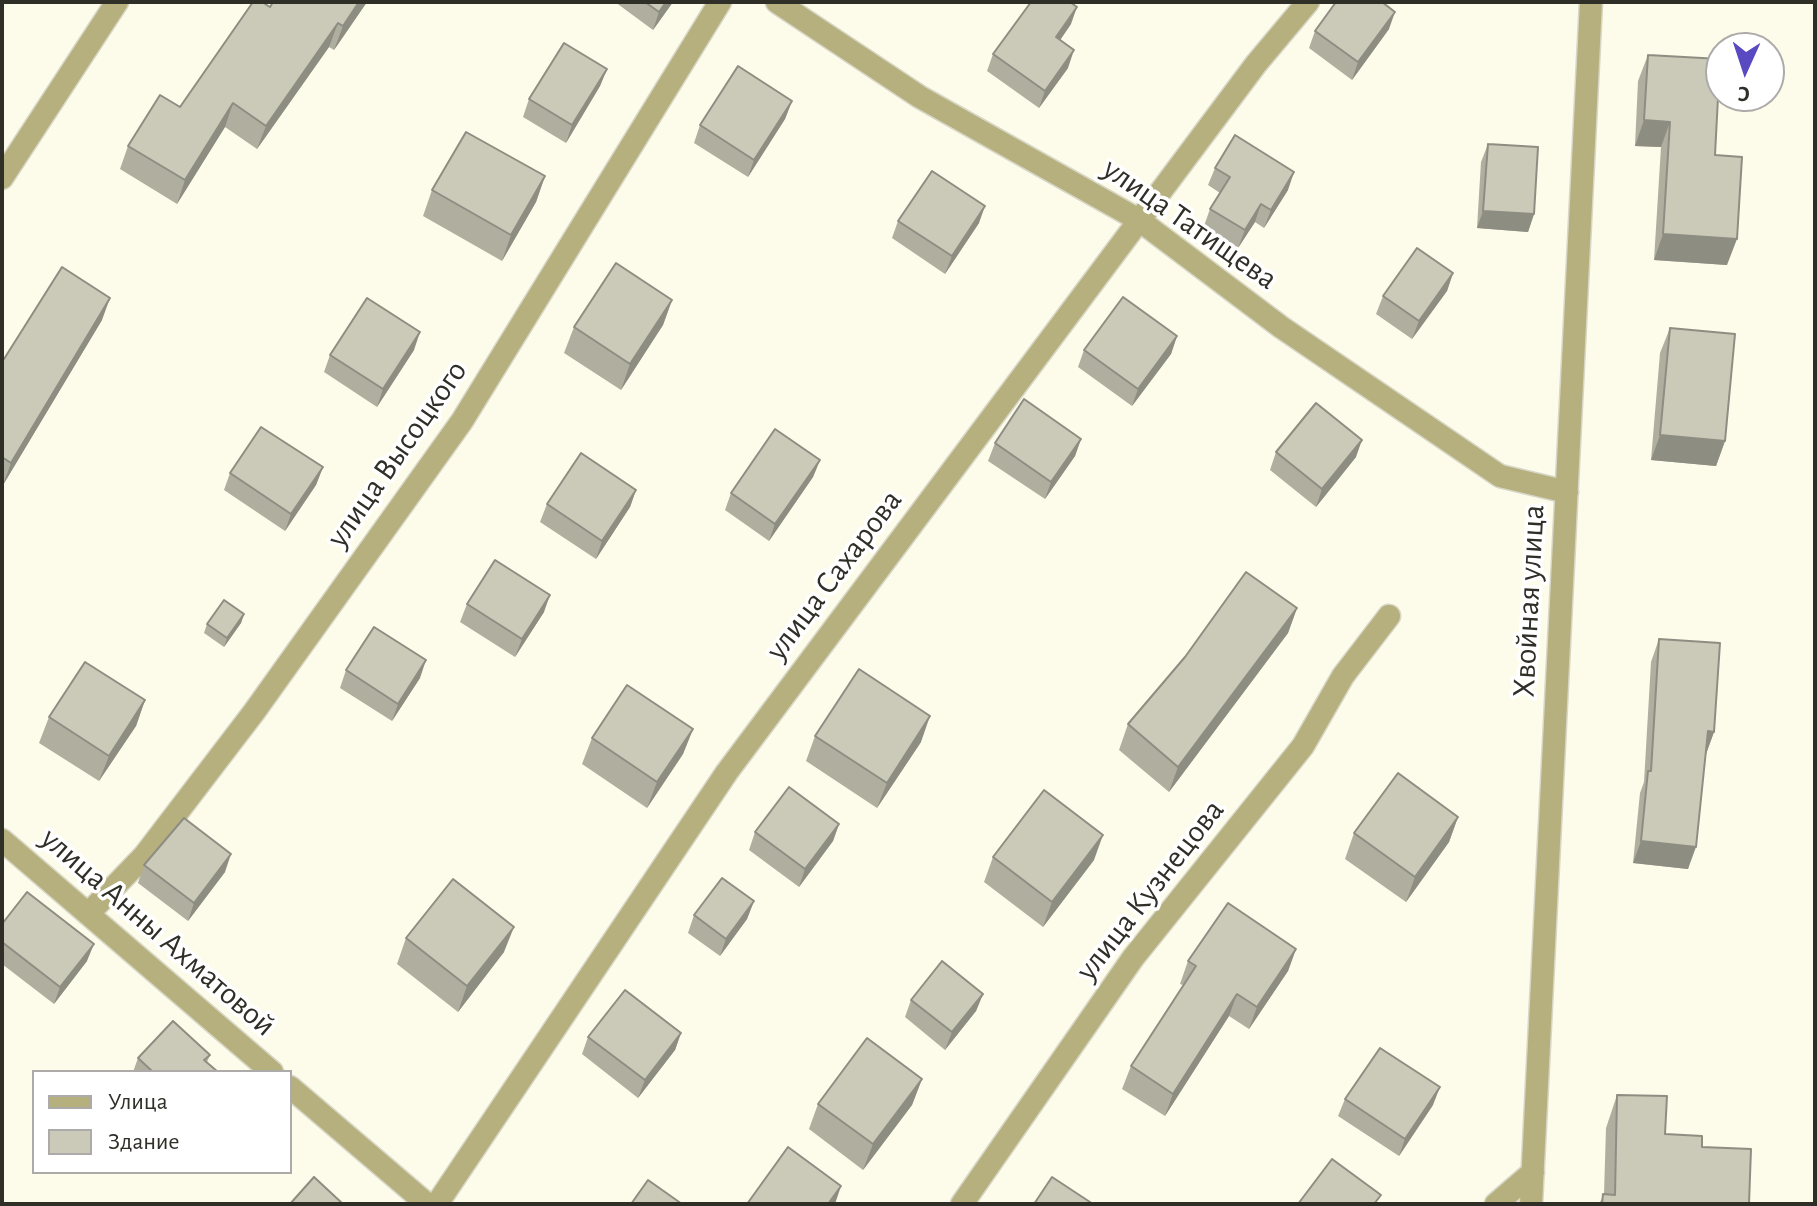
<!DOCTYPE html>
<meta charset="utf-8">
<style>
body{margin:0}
#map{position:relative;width:1817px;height:1206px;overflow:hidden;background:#fdfcea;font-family:"Alegreya Sans",sans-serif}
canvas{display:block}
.frame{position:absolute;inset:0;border:4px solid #2f2e27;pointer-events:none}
.legend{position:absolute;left:32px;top:1070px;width:260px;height:104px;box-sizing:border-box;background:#fff;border:2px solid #acaba9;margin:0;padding:10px 14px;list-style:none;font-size:24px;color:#2f2e27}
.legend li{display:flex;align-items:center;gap:16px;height:40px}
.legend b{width:40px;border:2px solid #acaba9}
.north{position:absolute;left:1705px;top:32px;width:80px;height:80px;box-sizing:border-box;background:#fff;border:2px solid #acaba9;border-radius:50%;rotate:183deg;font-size:22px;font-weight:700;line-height:32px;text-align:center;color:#2f2e27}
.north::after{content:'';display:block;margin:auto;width:28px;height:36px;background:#594ac2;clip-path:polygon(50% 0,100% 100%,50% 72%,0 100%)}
</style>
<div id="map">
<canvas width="1817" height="1206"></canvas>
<div class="frame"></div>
<ul class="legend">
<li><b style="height:10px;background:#b5b07d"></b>Улица</li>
<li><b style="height:22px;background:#cbcab9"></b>Здание</li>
</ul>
<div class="north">С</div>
</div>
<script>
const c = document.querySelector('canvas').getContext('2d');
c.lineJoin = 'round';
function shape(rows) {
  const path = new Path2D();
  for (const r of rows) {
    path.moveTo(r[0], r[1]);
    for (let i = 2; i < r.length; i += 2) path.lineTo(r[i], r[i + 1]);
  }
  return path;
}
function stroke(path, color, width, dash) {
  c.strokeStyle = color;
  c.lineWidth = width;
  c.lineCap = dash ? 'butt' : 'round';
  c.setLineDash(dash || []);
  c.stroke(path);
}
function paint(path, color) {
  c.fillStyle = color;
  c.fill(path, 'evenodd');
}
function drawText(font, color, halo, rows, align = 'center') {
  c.font = font + ' "Alegreya Sans",sans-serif';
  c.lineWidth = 7;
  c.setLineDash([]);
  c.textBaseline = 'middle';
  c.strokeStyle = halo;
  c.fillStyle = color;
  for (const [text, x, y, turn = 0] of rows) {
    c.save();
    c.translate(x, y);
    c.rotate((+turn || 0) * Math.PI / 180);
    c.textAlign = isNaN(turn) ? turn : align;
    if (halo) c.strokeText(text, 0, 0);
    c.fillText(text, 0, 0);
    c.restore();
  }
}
const minor = shape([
 [777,2,920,97,1139,220,1281,327,1500,476,1567,492],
 [2,178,117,2],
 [2,840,272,1072],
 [88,914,144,856,254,712,462,421,720,2],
 [290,1087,427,1204],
 [437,1204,727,772,1256,64,1308,2],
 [962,1204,1133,958,1303,746,1343,676,1389,616],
 [1496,1204,1533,1172],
 [1531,1204,1591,2]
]);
stroke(minor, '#d8d7c7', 25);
stroke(minor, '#b5b07d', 22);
paint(shape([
 [367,2,334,50,329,47,257,149,225,127,177,204,120,169,128,146,180,107,270,7],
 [615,2,673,2,653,30],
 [1071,24,1060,40,1068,68,1039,108,987,71,993,54],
 [1389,29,1352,80,1309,48,1315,31],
 [1648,55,1715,155,1727,265,1654,260,1661,147,1635,146,1638,81],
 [607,69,600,86,566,143,523,117,529,99],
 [792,101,785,119,748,177,694,143,700,125],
 [1488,144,1534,214,1528,232,1477,228,1481,162],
 [1215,168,1288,190,1264,228,1255,222,1238,248,1204,226,1210,209,1220,193,1208,185],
 [545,176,536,202,502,261,423,216,432,190],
 [898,221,979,223,945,274,892,238],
 [1453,273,1447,291,1412,339,1376,314,1383,296],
 [672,300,663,325,621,390,564,353,574,327],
 [102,320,3,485,2,358,4,359],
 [1670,328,1725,441,1716,466,1651,460,1660,353],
 [1177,336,1171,354,1132,406,1078,367,1084,350],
 [414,350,377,407,324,372,330,355],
 [1081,439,1075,456,1045,499,988,461,995,443],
 [1276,452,1356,457,1316,507,1270,470],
 [820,460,813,477,769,541,725,510,731,493],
 [323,467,316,485,285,531,224,490,230,473],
 [636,490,630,507,596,559,540,522,547,504],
 [467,604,544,612,515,657,460,622],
 [1297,608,1288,633,1169,792,1119,750,1128,724],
 [244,614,241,623,224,647,204,633,207,624],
 [1659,639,1714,732,1706,754,1688,869,1633,863,1640,793,1644,782,1651,662],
 [346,670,420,678,392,721,340,688],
 [145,700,136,726,99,781,39,743,49,717],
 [693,729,683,754,647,808,582,764,592,738],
 [815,736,921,742,877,808,806,761],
 [1458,817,1449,842,1406,902,1345,859,1354,833],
 [839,824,833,841,799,887,749,850,755,832],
 [993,857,1094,860,1043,927,984,882],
 [144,865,225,872,188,921,138,883],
 [754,901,747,919,720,956,688,933,694,915],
 [2,924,87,961,54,1004,2,964],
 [406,938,504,952,458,1012,397,964],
 [1296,949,1288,971,1249,1029,1229,1016,1165,1116,1122,1089,1131,1066,1183,985,1180,984,1188,961],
 [983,994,976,1011,945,1050,905,1017,911,1000],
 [681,1033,675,1050,638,1098,582,1054,588,1037],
 [210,1055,207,1062,218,1072,133,1072,138,1058],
 [922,1079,912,1105,863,1170,809,1129,818,1104],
 [1617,1095,1665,1134,1702,1147,1749,1204,1599,1204,1604,1194,1606,1128],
 [1345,1099,1433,1105,1399,1156,1338,1116]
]), '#afae9f');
paint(shape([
 [359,2,367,2,334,50,343,26],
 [666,2,673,2,653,30,659,12],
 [1077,7,1071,24,1050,55,1056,37],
 [1395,12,1389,29,1352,80,1358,62],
 [338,23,329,47,257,149,266,126],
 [1074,50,1068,68,1039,108,1045,91],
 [607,69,600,86,566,143,572,125],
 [792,101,785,119,748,177,754,160],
 [233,103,225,127,177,204,185,180],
 [1644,120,1670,122,1661,147,1635,146],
 [1294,172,1288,190,1264,228,1271,210],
 [545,176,536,202,502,261,511,235],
 [1261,204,1255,222,1238,248,1245,230],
 [985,206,979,223,945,274,952,256],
 [1483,211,1534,214,1528,232,1477,228],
 [1663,234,1737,239,1727,265,1654,260],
 [1453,273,1447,291,1412,339,1419,321],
 [110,298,102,320,3,485,11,463],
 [672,300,663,325,621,390,630,364],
 [420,332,414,350,377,407,383,389],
 [1177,336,1171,354,1132,406,1138,389],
 [1660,435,1725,441,1716,466,1651,460],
 [1081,439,1075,456,1045,499,1051,482],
 [1362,440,1356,457,1316,507,1322,489],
 [820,460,813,477,769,541,775,524],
 [323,467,316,485,285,531,291,514],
 [636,490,630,507,596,559,602,541],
 [550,595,544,612,515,657,522,639],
 [1297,608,1288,633,1169,792,1178,767],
 [244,614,241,623,224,647,227,638],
 [426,660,420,678,392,721,398,704],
 [145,700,136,726,99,781,109,756],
 [930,716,921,742,877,808,887,783],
 [693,729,683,754,647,808,657,782],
 [1708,731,1714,732,1706,754,1700,753],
 [1458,817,1449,842,1406,902,1415,877],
 [839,824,833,841,799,887,805,869],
 [1103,835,1094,860,1043,927,1052,902],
 [1641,841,1696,847,1688,869,1633,863],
 [231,854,225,872,188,921,194,903],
 [754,901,747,919,720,956,726,939],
 [514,927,504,952,458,1012,467,986],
 [94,944,87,961,54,1004,60,987],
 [1296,949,1288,971,1249,1029,1257,1007],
 [983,994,976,1011,945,1050,952,1032],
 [1237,994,1229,1016,1165,1116,1173,1094],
 [681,1033,675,1050,638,1098,645,1080],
 [922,1079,912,1105,863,1170,873,1144],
 [1440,1087,1433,1105,1399,1156,1405,1139],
 [841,1186,835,1204,828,1204]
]), '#8e8d82');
const building = shape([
 [253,2,262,2,270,7,273,2,359,2,343,26,338,23,266,126,233,103,185,180,128,146,160,95,180,107,253,2],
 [645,2,666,2,659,12,645,2],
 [1031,2,1070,2,1077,7,1056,37,1074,50,1045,91,993,54,1031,2],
 [1336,2,1382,2,1395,12,1358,62,1315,31,1336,2],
 [564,43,607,69,572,125,529,99,564,43],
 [1648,55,1720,59,1715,155,1742,157,1737,239,1663,234,1670,122,1644,120,1648,55],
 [738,66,792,101,754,160,700,125,738,66],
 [466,132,545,176,511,235,432,190,466,132],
 [1235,135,1294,172,1271,210,1261,204,1245,230,1210,209,1230,177,1215,168,1235,135],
 [1488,144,1538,147,1534,214,1483,211,1488,144],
 [932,171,985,206,952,256,898,221,932,171],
 [1417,248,1453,273,1419,321,1383,296,1417,248],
 [616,263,672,300,630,364,574,327,616,263],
 [62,267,110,298,11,463,2,457,2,358,4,359,62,267],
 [1123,297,1177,336,1138,389,1084,350,1123,297],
 [367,298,420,332,383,389,330,355,367,298],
 [1670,328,1735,334,1725,441,1660,435,1670,328],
 [1024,399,1081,439,1051,482,995,443,1024,399],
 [1316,403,1362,440,1322,489,1276,452,1316,403],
 [261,427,323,467,291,514,230,473,261,427],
 [775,429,820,460,775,524,731,493,775,429],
 [581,453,636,490,602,541,547,504,581,453],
 [495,560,550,595,522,639,467,604,495,560],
 [1246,572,1297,608,1178,767,1128,724,1185,657,1246,572],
 [224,600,244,614,227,638,207,624,224,600],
 [374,627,426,660,398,704,346,670,374,627],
 [1659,639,1720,643,1714,732,1708,731,1696,847,1641,841,1648,771,1651,771,1659,639],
 [85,662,145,700,109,756,49,717,85,662],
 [859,669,930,716,887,783,815,736,859,669],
 [627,685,693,729,657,782,592,738,627,685],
 [1398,773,1458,817,1415,877,1354,833,1398,773],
 [789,787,839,824,805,869,755,832,789,787],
 [1044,790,1103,835,1052,902,993,857,1044,790],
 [184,818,231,854,194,903,144,865,184,818],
 [722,878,754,901,726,939,694,915,722,878],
 [453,879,514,927,467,986,406,938,453,879],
 [27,892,94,944,60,987,2,942,2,924,27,892],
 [1228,903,1296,949,1257,1007,1237,994,1173,1094,1131,1066,1196,966,1188,961,1228,903],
 [942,961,983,994,952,1032,911,1000,942,961],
 [625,990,681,1033,645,1080,588,1037,625,990],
 [173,1021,210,1055,204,1060,218,1072,153,1072,138,1058,173,1021],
 [867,1038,922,1079,873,1144,818,1104,867,1038],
 [1380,1048,1440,1087,1405,1139,1345,1099,1380,1048],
 [1617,1095,1667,1096,1665,1134,1702,1136,1702,1147,1751,1149,1749,1204,1602,1204,1603,1194,1615,1195,1617,1095],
 [788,1147,841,1186,828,1204,747,1204,788,1147],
 [1332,1159,1381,1195,1374,1204,1298,1204,1332,1159],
 [314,1177,343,1204,290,1204,314,1177],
 [1052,1177,1093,1204,1034,1204,1052,1177],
 [648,1180,682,1204,631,1204,648,1180]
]);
paint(building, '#cbcab9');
stroke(building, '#8e8d82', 2);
drawText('32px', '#2f2e27', '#fff', [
 ["улица Татищева",1190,224,35],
 ["улица Высоцкого",397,454,-55],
 ["улица Сахарова",834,575,-53],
 ["Хвойная улица",1529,601,-87],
 ["улица Кузнецова",1150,890,-52],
 ["улица Анны Ахматовой",158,932,41]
]);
</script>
